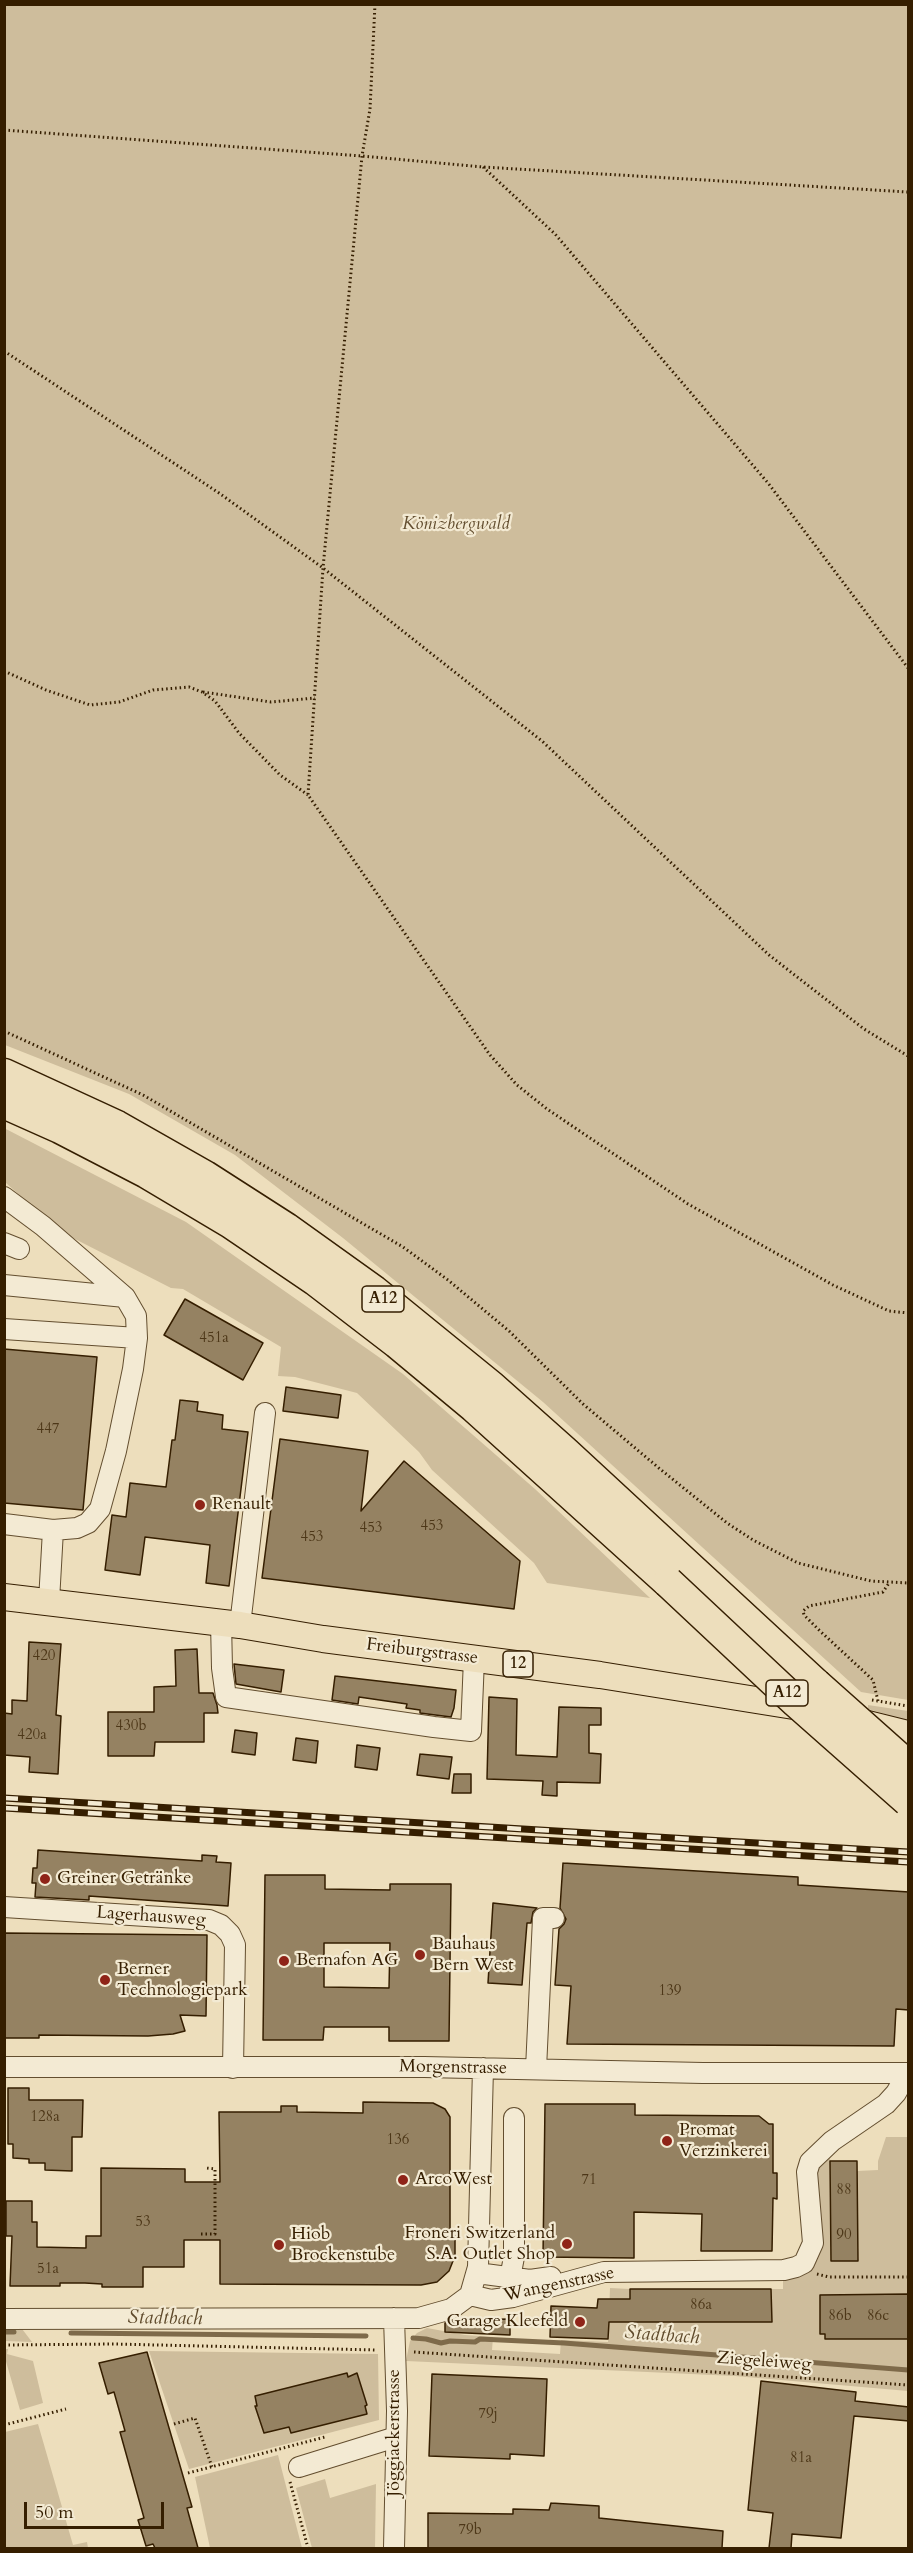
<!DOCTYPE html>
<meta charset="utf-8">
<style>
body{margin:0}
#map{position:relative;width:913px;height:2553px;overflow:hidden;background:#eddebc;font-family:Cardo,serif}
canvas{display:block}
.frame{position:absolute;inset:0;border:6px solid #351e00;pointer-events:none}
.scale{position:absolute;left:24px;top:2502px;width:140px;height:27px;box-sizing:border-box;border:3px solid #351e00;border-top:0;padding-left:8px;font-size:18px;line-height:21px;white-space:nowrap;color:#351e00;-webkit-text-stroke:4px #f3ead3;paint-order:stroke}
</style>
<div id="map">
<canvas width="913" height="2553"></canvas>
<div class="frame"></div>
<div class="scale">50 m</div>
</div>
<script>
const c = document.querySelector('canvas').getContext('2d');
c.lineJoin = 'round';
function paint(path, color) {
  c.fillStyle = color;
  c.fill(path, 'evenodd');
}
function shape(rows) {
  const path = new Path2D();
  for (const r of rows) {
    path.moveTo(r[0], r[1]);
    for (let i = 2; i < r.length; i += 2) path.lineTo(r[i], r[i + 1]);
  }
  return path;
}
function stroke(path, color, width, dash) {
  c.strokeStyle = color;
  c.lineWidth = width;
  c.lineCap = dash ? 'butt' : 'round';
  c.setLineDash(dash || []);
  c.stroke(path);
}
function drawText(font, color, halo, rows, align = 'center') {
  c.font = font + ' Cardo,serif';
  c.lineWidth = 4.5;
  c.setLineDash([]);
  c.textBaseline = 'middle';
  c.strokeStyle = halo;
  c.fillStyle = color;
  for (const [text, x, y, turn = 0] of rows) {
    c.save();
    c.translate(x, y);
    c.rotate((+turn || 0) * Math.PI / 180);
    c.textAlign = isNaN(turn) ? turn : align;
    if (halo) c.strokeText(text, 0, 0);
    c.fillText(text, 0, 0);
    c.restore();
  }
}
paint(shape([
 [4,5,908,5,908,1700,861,1692,543,1402,343,1238,235,1155,129,1094,5,1045],
 [4,1128,186,1222,403,1374,535,1489,650,1598,547,1583,534,1563,432,1470,419,1452,357,1393,295,1377,278,1376,281,1347,183,1289,171,1288,73,1238,40,1214,5,1182],
 [868,1705,908,1711,908,1721,868,1709],
 [886,2137,908,2137,908,2391,735,2376,406,2361,410,2341,417,2333,427,2328,465,2335,493,2337,492,2350,560,2354,561,2340,608,2342,610,2288,630,2289,630,2322,771,2322,771,2289,783,2289,783,2277,801,2274,813,2170,830,2148,831,2261,858,2261,857,2171,878,2170,878,2161],
 [4,2321,16,2321,32,2342,5,2341],
 [5,2349,8,2349,7,2354,33,2361,43,2403,20,2410,5,2358],
 [149,2351,378,2354,379,2420,189,2469],
 [38,2424,73,2545,87,2542,88,2548,5,2548,5,2432],
 [278,2455,302,2548,210,2548,195,2477],
 [325,2479,330,2498,376,2484,375,2548,312,2548,296,2488]
]), '#cebd9c');
stroke(shape([
 [4,2332,14,2332],
 [71,2333,366,2336],
 [413,2338,426,2339,441,2343,450,2341,475,2342,480,2339,564,2343,908,2370]
]), '#7e6a4a', 5);
const building = shape([
 [185,1299,263,1343,243,1380,164,1335,185,1299],
 [4,1349,97,1357,83,1510,4,1503,4,1349],
 [286,1387,341,1395,338,1418,283,1411,286,1387],
 [180,1400,198,1402,197,1411,223,1415,222,1429,248,1432,229,1586,206,1583,210,1545,145,1537,140,1575,105,1570,112,1515,126,1517,130,1483,166,1487,172,1440,175,1440,180,1400],
 [280,1439,368,1451,361,1511,404,1461,520,1561,514,1609,262,1578,280,1439],
 [29,1642,61,1644,56,1715,61,1716,58,1774,29,1772,30,1757,4,1755,4,1713,12,1714,12,1700,27,1701,29,1642],
 [197,1649,199,1693,213,1693,217,1705,218,1713,204,1713,204,1742,155,1742,154,1756,108,1756,108,1712,154,1712,154,1687,176,1686,175,1650,197,1649],
 [234,1664,284,1670,281,1692,236,1684,234,1664],
 [335,1676,456,1690,454,1708,451,1717,420,1713,420,1710,406,1708,407,1704,359,1697,358,1704,332,1700,335,1676],
 [489,1697,517,1699,516,1755,557,1757,559,1707,601,1708,601,1725,589,1725,589,1753,601,1754,600,1783,557,1782,557,1796,542,1795,543,1781,487,1779,489,1697],
 [235,1730,257,1733,255,1755,232,1752,235,1730],
 [296,1738,318,1741,316,1763,293,1760,296,1738],
 [357,1745,380,1748,377,1770,355,1767,357,1745],
 [420,1754,452,1757,449,1779,417,1775,420,1754],
 [454,1774,471,1774,471,1793,452,1793,454,1774],
 [38,1850,202,1861,202,1855,217,1856,216,1862,231,1863,228,1906,89,1896,89,1900,35,1897,36,1883,32,1883,33,1868,37,1868,38,1850],
 [563,1863,798,1877,798,1885,909,1892,909,2010,896,2009,894,2046,567,2044,571,1986,555,1985,559,1929,564,1924,566,1919,560,1908,563,1863],
 [265,1875,325,1875,325,1889,390,1890,390,1884,451,1884,449,2041,389,2041,389,2027,324,2027,323,2040,263,2040,265,1875],
 [324,1943,390,1943,389,1988,324,1987,324,1943],
 [493,1903,537,1908,533,1912,531,1923,527,1923,522,1985,488,1983,493,1903],
 [4,1933,207,1935,206,2016,180,2015,185,2031,173,2034,148,2036,39,2035,39,2038,4,2038,4,1933],
 [8,2088,29,2088,29,2100,83,2100,82,2137,72,2137,72,2171,45,2170,45,2163,29,2163,29,2159,13,2158,13,2144,8,2144,8,2088],
 [363,2102,433,2103,445,2109,450,2117,450,2236,455,2236,455,2256,449,2271,437,2282,421,2285,220,2284,220,2240,184,2240,184,2267,143,2267,143,2287,102,2287,102,2284,85,2283,60,2283,60,2286,10,2286,12,2236,6,2236,6,2201,32,2201,32,2222,37,2222,37,2247,86,2248,86,2236,101,2236,101,2168,185,2169,185,2182,220,2182,219,2112,281,2112,281,2106,297,2106,297,2112,363,2113,363,2102],
 [545,2104,635,2104,635,2115,759,2116,769,2124,773,2124,773,2173,777,2173,777,2199,773,2198,772,2251,701,2251,702,2214,634,2212,634,2258,543,2257,545,2104],
 [830,2161,857,2161,858,2261,831,2261,830,2161],
 [630,2289,771,2289,772,2322,609,2322,608,2339,550,2337,551,2306,597,2308,598,2299,630,2299,630,2289],
 [909,2294,909,2339,825,2339,825,2334,820,2334,820,2295,909,2294],
 [510,2319,510,2335,445,2332,445,2323,455,2320,510,2319],
 [147,2352,192,2507,187,2508,198,2548,155,2548,153,2544,146,2546,138,2520,144,2518,120,2432,125,2431,114,2392,108,2394,99,2363,147,2352],
 [347,2373,348,2377,357,2373,367,2405,365,2406,367,2414,291,2433,289,2427,264,2433,255,2406,257,2406,255,2396,347,2373],
 [432,2374,547,2379,544,2456,510,2454,510,2459,429,2456,432,2374],
 [761,2381,856,2392,855,2401,909,2407,909,2421,854,2416,841,2538,792,2534,791,2548,769,2548,773,2513,748,2510,761,2381],
 [551,2503,599,2506,599,2518,723,2531,722,2548,428,2548,428,2513,513,2514,513,2509,549,2510,551,2503]
]);
paint(building, '#958262');
stroke(building, '#351e00', 1.5);
const minor = shape([
 [4,1197,43,1226,125,1297,136,1316,137,1338],
 [4,1243,19,1249],
 [4,1285,125,1297],
 [4,1329,137,1338,133,1369,116,1451,100,1509,88,1523,77,1528,53,1530],
 [4,1524,53,1530,49,1601],
 [221,1622,222,1668,226,1697,434,1727,471,1731,474,1659],
 [240,1625,265,1413],
 [4,1907,209,1920,221,1925,230,1934,235,1945,233,2068],
 [4,2067,424,2067,703,2073,908,2073],
 [536,2069,543,1918,554,1918],
 [477,2273,530,2280,551,2277],
 [510,2278,514,2257,514,2118],
 [470,2295,491,2300,513,2297,604,2272,784,2270,796,2267,804,2263,813,2243,807,2172,810,2162,832,2141,886,2104,896,2093,900,2086,901,2073],
 [470,2295,478,2267,483,2068],
 [394,2318,397,2411,394,2548],
 [4,2319,419,2318,451,2309,470,2295],
 [299,2467,396,2437]
]);
const major = shape([
 [4,1597,240,1625,323,1639,600,1675,806,1708],
 [856,1721,908,1734]
]);
const highway = shape([
 [4,1074,117,1126,205,1176,286,1228,374,1291,492,1387,565,1452,816,1684],
 [4,1103,60,1128,147,1173,231,1223,315,1280,397,1343,474,1407,668,1582]
]);
stroke(minor, '#634e2f', 22);
stroke(major, '#351e00', 28);
stroke(highway, '#351e00', 33);
stroke(shape([
 [375,4,370,109,362,156,323,568,308,795,490,1055,517,1085,547,1109,688,1204,833,1285,889,1311,908,1313],
 [4,130,362,156,483,167,908,192],
 [483,167,555,234,768,483,908,668],
 [4,351,219,493,323,568,542,741,769,955,864,1029,908,1056],
 [4,671,46,690,90,705,119,702,153,690,189,687,202,692,215,701,239,733,280,775,308,795],
 [203,692,271,702,315,698],
 [4,1031,143,1095,403,1247,448,1280,509,1331,583,1404,660,1469,727,1523,753,1540,798,1563,871,1581,908,1583],
 [872,1700,908,1706],
 [878,1701,873,1680,820,1631,804,1615,803,1611,809,1606,883,1592,889,1583],
 [201,2234,215,2234,215,2169,206,2168],
 [817,2274,829,2277,908,2277],
 [4,2345,114,2344,377,2350],
 [414,2352,908,2385],
 [174,2424,195,2418,212,2467],
 [4,2425,66,2409],
 [188,2473,325,2437],
 [290,2482,308,2548]
]), '#351e00', 3, [1.5, 3]);
stroke(minor, '#f3ead3', 20);
stroke(major, '#eddebc', 26);
stroke(highway, '#eddebc', 30);
const rail = shape([
 [4,1798,908,1852],
 [4,1808,908,1862]
]);
stroke(rail, '#351e00', 7);
stroke(rail, '#f3ead3', 4.5, [14]);
const highwayBridge = shape([
 [668,1582,796,1702,908,1801],
 [816,1684,908,1766]
]);
stroke(highwayBridge, '#351e00', 33, []);
stroke(highwayBridge, '#eddebc', 30);
for (const [x, y, r, color] of [
 [200,1505,6,"#8f2418"],
 [45,1879,6,"#8f2418"],
 [420,1955,6,"#8f2418"],
 [284,1961,6,"#8f2418"],
 [105,1980,6,"#8f2418"],
 [667,2141,6,"#8f2418"],
 [403,2180,6,"#8f2418"],
 [567,2244,6,"#8f2418"],
 [279,2245,6,"#8f2418"],
 [580,2322,6,"#8f2418"]
]) {
  const dot = new Path2D();
  dot.arc(x, y, r, 0, 2 * Math.PI);
  c.fillStyle = color;
  c.fill(dot);
  stroke(dot, '#f3ead3', 2);
}
drawText('15px', '#4d3718', null, [
 ["451a",214,1339],
 ["447",48,1430],
 ["453",432,1527],
 ["453",371,1529],
 ["453",312,1538],
 ["420",44,1657],
 ["430b",131,1727],
 ["420a",32,1736],
 ["139",670,1992],
 ["128a",45,2118],
 ["136",398,2141],
 ["71",589,2181],
 ["88",844,2191],
 ["53",143,2223],
 ["90",844,2236],
 ["51a",48,2270],
 ["86a",701,2306],
 ["86b",840,2317],
 ["86c",878,2317],
 ["79j",488,2415],
 ["81a",801,2459],
 ["79b",470,2531]
]);
for (const [x, y, w] of [
 [383,1299,42],
 [518,1664,30],
 [787,1693,42]
]) {
  const box = new Path2D();
  box.roundRect(x - w / 2, y - 13, w, 26, 4.5);
  c.fillStyle = '#f3ead3';
  c.fill(box);
  stroke(box, '#351e00', 1.5);
}
drawText('bold 16px', '#351e00', null, [
 ["A12",383,1299],
 ["12",518,1664],
 ["A12",787,1693]
]);
drawText('italic 18px', '#634e2f', '#f3ead3', [
 ["Könizbergwald",456,525]
]);
drawText('18px', '#351e00', '#f3ead3', [
 ["Renault",212,1505],
 ["Greiner Getränke",57,1879],
 ["Bauhaus",432,1945],
 ["Bern West",432,1966],
 ["Bernafon AG",296,1961],
 ["Berner",117,1970],
 ["Technologiepark",117,1991],
 ["Promat",679,2131],
 ["Verzinkerei",679,2152],
 ["ArcoWest",415,2180],
 ["Froneri Switzerland",555,2234,"right"],
 ["S.A. Outlet Shop",555,2255,"right"],
 ["Hiob",291,2235],
 ["Brockenstube",291,2256],
 ["Garage Kleefeld",568,2322,"right"]
], 'left');
drawText('18px', '#351e00', '#f3ead3', [
 ["Freiburgstrasse",422,1652,7],
 ["Lagerhausweg",151,1917,4],
 ["Morgenstrasse",453,2068,1],
 ["Wangenstrasse",559,2285,-12],
 ["Ziegeleiweg",764,2362,4],
 ["Jöggiackerstrasse",395,2433,-90]
]);
drawText('italic 20px', '#5f4a2b', '#f3ead3', [
 ["Stadtbach",165,2319,1],
 ["Stadtbach",662,2336,4]
]);
</script>
